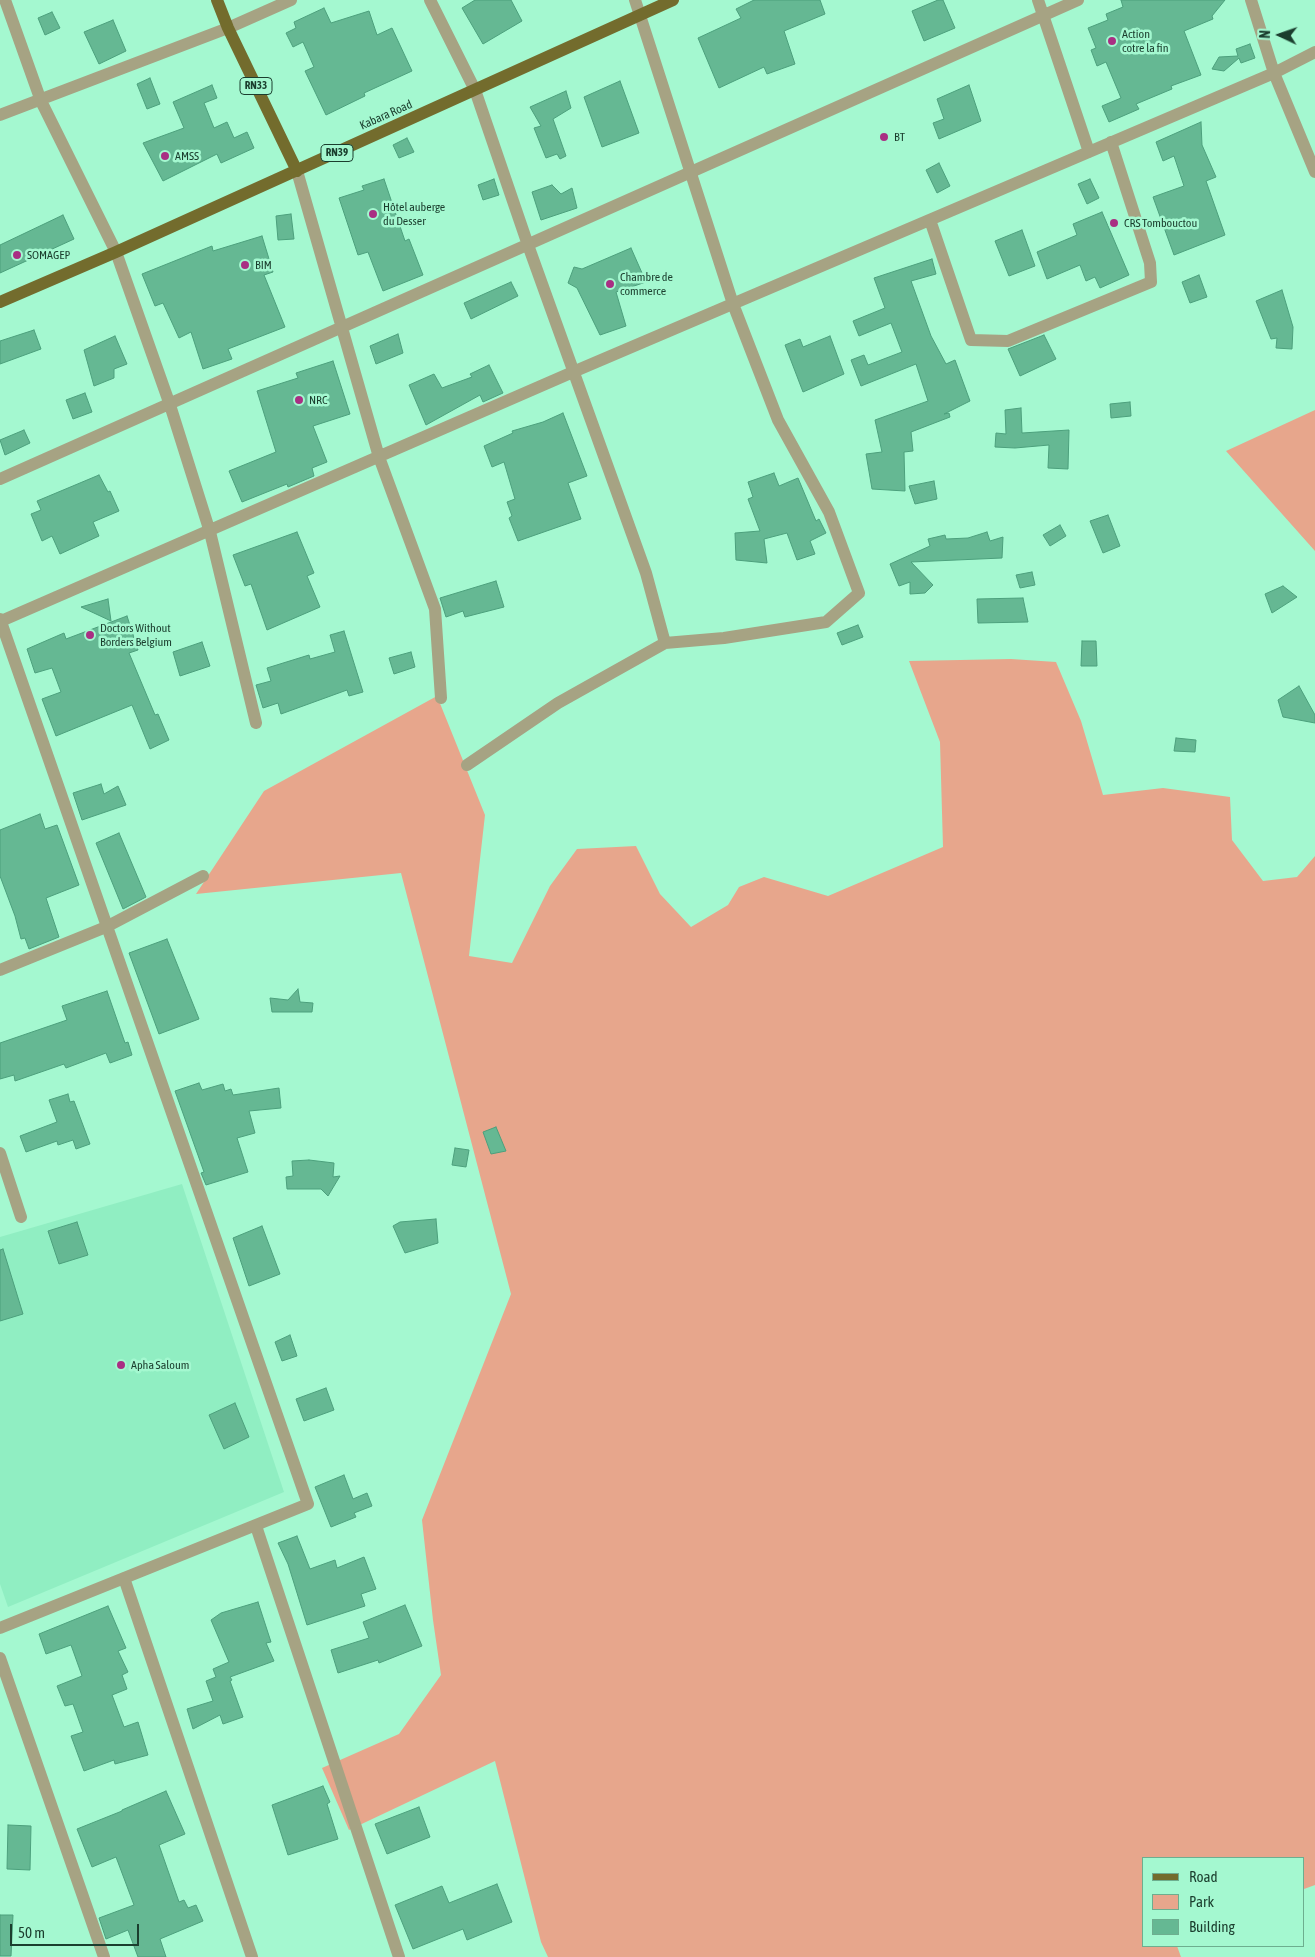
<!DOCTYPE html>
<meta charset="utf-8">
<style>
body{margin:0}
#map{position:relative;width:1315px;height:1957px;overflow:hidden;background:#a4f8d0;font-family:"Asap Condensed",sans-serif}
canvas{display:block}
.legend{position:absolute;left:1142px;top:1857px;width:162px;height:90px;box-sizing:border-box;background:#a4f8d0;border:1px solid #6dae8f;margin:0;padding:6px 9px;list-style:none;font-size:15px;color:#1b3e2e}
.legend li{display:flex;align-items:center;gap:10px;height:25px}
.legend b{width:25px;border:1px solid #6dae8f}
.north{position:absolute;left:1255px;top:10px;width:50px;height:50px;-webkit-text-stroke:4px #a4f8d0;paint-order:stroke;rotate:273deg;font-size:14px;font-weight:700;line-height:20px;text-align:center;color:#1b3e2e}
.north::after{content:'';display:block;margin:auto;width:18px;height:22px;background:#1b3e2e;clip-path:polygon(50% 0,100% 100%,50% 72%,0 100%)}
.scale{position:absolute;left:10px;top:1924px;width:129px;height:22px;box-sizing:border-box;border:2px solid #1b3e2e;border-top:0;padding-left:6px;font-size:15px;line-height:18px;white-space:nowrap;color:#1b3e2e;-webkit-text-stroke:4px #a4f8d0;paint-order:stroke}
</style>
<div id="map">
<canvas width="1315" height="1957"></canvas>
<ul class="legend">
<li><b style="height:6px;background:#736c2d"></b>Road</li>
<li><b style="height:14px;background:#e7a68c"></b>Park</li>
<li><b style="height:14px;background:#65b893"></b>Building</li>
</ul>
<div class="north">N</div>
<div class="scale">50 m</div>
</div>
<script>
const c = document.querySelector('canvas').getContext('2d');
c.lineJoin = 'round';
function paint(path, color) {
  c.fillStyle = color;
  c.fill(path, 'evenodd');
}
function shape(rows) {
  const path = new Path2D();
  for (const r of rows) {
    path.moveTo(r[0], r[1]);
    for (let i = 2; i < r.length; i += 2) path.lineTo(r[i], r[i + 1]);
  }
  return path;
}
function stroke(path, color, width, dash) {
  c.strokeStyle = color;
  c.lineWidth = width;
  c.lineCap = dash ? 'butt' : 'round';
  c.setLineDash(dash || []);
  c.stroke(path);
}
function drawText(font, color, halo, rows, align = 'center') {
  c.font = font + ' "Asap Condensed",sans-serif';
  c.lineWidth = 5;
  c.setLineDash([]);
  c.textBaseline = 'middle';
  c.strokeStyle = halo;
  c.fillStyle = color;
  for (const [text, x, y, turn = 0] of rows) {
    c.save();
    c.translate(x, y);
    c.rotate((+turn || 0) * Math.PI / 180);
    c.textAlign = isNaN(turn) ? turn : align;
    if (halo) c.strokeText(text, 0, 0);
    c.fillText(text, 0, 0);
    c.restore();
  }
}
paint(shape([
 [182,1184,284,1492,8,1607,0,1584,0,1237]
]), '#90eec2');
paint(shape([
 [1315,410,1315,551,1226,451],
 [1011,659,1056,662,1081,721,1103,795,1163,788,1230,797,1232,840,1263,881,1297,877,1315,856,1315,1885,1304,1889,1304,1858,1144,1858,1144,1946,1177,1946,1181,1957,548,1957,541,1942,495,1761,349,1830,322,1768,399,1734,441,1675,433,1620,422,1520,511,1294,401,873,196,894,264,791,437,696,485,815,469,956,512,963,550,886,577,849,636,846,660,894,691,927,728,905,739,887,764,877,828,896,943,847,940,742,909,661]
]), '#e7a68c');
const building = shape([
 [475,0,511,0,522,21,483,44,462,8,475,0],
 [754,0,820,0,825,14,784,31,795,64,767,74,764,67,719,88,698,38,741,18,736,9,754,0],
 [938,0,943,0,955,28,924,41,912,11,938,0],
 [1121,0,1225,0,1212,16,1213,19,1184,31,1201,75,1171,86,1172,89,1136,104,1139,109,1109,122,1102,106,1121,98,1106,62,1097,66,1091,50,1096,48,1088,28,1108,20,1106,14,1123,7,1121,0],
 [324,8,331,23,369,11,377,35,392,28,412,71,364,93,365,96,326,115,305,71,314,67,303,42,293,47,286,33,296,28,294,22,324,8],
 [52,12,60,28,45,35,38,18,52,12],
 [113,20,126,51,99,64,84,32,113,20],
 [1250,44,1255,58,1241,63,1239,58,1224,71,1212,69,1219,57,1238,56,1236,49,1250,44],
 [150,78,160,104,147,109,137,84,150,78],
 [620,81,639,133,602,147,584,97,620,81],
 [212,85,217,98,204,103,214,128,227,122,234,138,247,132,254,148,221,163,217,154,163,181,143,143,184,128,173,102,212,85],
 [969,85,981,121,939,139,933,123,944,119,937,99,969,85],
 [566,91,571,108,553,119,566,156,560,159,557,154,546,158,534,128,541,126,530,107,566,91],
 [1201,122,1202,145,1216,177,1206,181,1225,235,1174,255,1153,197,1184,186,1174,156,1163,161,1156,142,1201,122],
 [407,138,414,152,399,158,393,145,407,138],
 [939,163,950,186,937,193,926,170,939,163],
 [384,179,405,241,409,239,423,275,383,291,368,252,358,255,339,198,364,190,362,186,384,179],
 [494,179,499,195,483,200,478,185,494,179],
 [1090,179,1099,198,1087,204,1078,184,1090,179],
 [552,185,561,194,572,188,577,208,541,220,532,192,552,185],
 [1102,212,1129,275,1100,288,1095,277,1086,281,1080,265,1047,279,1037,252,1077,235,1073,224,1102,212],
 [291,214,294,239,278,240,276,216,291,214],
 [63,215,74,239,0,273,0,245,63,215],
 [1022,230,1035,266,1009,276,995,241,1022,230],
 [262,236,273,272,264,275,285,327,228,349,232,359,203,369,191,332,179,338,163,303,155,306,142,274,212,246,213,251,262,236],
 [631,248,646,282,616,292,626,326,600,335,577,288,568,283,574,267,582,269,631,248],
 [932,259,936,274,911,281,931,336,946,364,955,360,970,401,944,414,949,413,950,417,911,432,913,451,904,452,905,491,872,489,866,454,882,452,875,420,928,401,916,364,861,386,851,360,864,355,868,365,902,352,891,323,859,336,853,321,885,308,874,278,932,259],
 [1199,275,1207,297,1190,303,1182,282,1199,275],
 [511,282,518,296,471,319,464,303,511,282],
 [1282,290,1293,327,1292,349,1276,348,1277,338,1271,339,1256,301,1282,290],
 [34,330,41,349,0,364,0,341,34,330],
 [398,334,403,353,376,364,370,346,398,334],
 [1044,335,1056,359,1020,376,1008,349,1044,335],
 [115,336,127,364,114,369,114,378,94,386,84,350,115,336],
 [830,336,844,374,803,392,785,345,800,339,803,347,830,336],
 [333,361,350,414,313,426,327,462,312,468,314,476,288,487,287,484,242,502,229,471,276,452,257,391,298,378,296,373,333,361],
 [489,365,503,393,483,402,480,395,426,425,409,385,434,374,442,388,472,377,470,374,489,365],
 [85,393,92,412,73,419,66,400,85,393],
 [1130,402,1131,416,1111,418,1110,404,1130,402],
 [1021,408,1022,433,1069,430,1068,469,1048,468,1049,445,1015,448,995,447,996,433,1006,434,1005,410,1021,408],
 [563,413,587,476,568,483,581,519,518,541,509,518,512,516,507,502,515,499,504,462,492,467,484,446,513,433,512,431,543,422,563,413],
 [24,430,30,443,5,455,0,440,24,430],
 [774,473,779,486,798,478,816,521,819,519,826,533,810,541,815,554,797,560,787,533,764,539,767,563,736,560,735,533,760,531,748,499,753,497,748,482,774,473],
 [99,475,108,492,110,491,119,511,93,522,99,536,60,554,52,536,42,541,31,514,41,510,37,501,99,475],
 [934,481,937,499,915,504,909,486,934,481],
 [1108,515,1120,546,1103,553,1090,521,1108,515],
 [1060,525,1066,536,1050,546,1043,535,1060,525],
 [297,532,314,573,307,576,320,607,267,630,251,584,245,586,233,555,297,532],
 [987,532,990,541,1003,537,1002,558,911,562,933,585,925,593,910,594,910,582,899,586,890,564,930,546,928,539,945,535,946,539,968,538,987,532],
 [1032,572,1035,585,1020,588,1016,575,1032,572],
 [496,581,504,607,465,617,463,611,446,617,440,598,496,581],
 [1283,586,1297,597,1272,613,1265,594,1283,586],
 [1023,598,1028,622,978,623,977,599,1023,598],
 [108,599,111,621,81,607,108,599],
 [127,616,138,650,129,653,155,715,158,714,169,740,150,749,132,705,56,736,42,699,61,692,52,668,35,673,27,649,64,633,66,639,127,616],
 [858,625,863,637,842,645,837,633,858,625],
 [344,631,363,692,349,696,347,690,281,714,278,703,263,708,256,685,271,681,267,668,309,655,310,659,335,652,330,635,344,631],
 [1082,641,1096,641,1097,666,1081,666,1082,641],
 [202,642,210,666,180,676,173,652,202,642],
 [411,652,415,667,394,674,389,658,411,652],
 [1299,686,1315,715,1315,723,1283,717,1278,700,1299,686],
 [1176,738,1196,740,1195,752,1174,751,1176,738],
 [101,784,104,794,118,786,126,805,82,820,73,793,101,784],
 [40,814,45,829,57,825,79,885,46,898,59,937,29,949,25,938,21,939,15,916,0,876,0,830,40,814],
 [119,833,146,897,123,909,96,843,119,833],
 [167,939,199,1019,159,1034,129,953,167,939],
 [298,989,300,1002,313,1003,312,1012,272,1012,270,998,288,1000,298,989],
 [107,991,125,1043,128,1042,132,1055,110,1063,106,1053,66,1068,64,1064,15,1081,14,1075,0,1079,0,1043,67,1020,62,1006,107,991],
 [199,1083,202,1090,223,1084,225,1091,231,1089,233,1095,279,1088,281,1108,249,1111,255,1133,237,1138,248,1172,206,1185,201,1173,204,1172,175,1091,199,1083],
 [68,1094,70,1102,74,1101,90,1144,76,1149,73,1140,58,1145,57,1141,26,1152,20,1136,57,1122,49,1100,68,1094],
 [496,1127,506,1151,491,1154,483,1132,496,1127],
 [455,1148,469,1150,466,1167,452,1165,455,1148],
 [309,1160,334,1163,333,1177,340,1176,328,1196,321,1189,287,1189,286,1177,293,1176,292,1161,309,1160],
 [436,1219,438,1243,405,1253,393,1226,400,1222,436,1219],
 [77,1222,88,1255,59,1264,48,1231,77,1222],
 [262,1226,280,1274,249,1286,233,1238,262,1226],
 [3,1249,23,1314,0,1321,0,1250,3,1249],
 [290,1335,297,1356,282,1361,275,1342,290,1335],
 [326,1388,334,1410,304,1421,296,1399,326,1388],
 [235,1403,249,1437,224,1449,209,1415,235,1403],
 [344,1475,353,1499,367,1493,372,1506,354,1513,356,1517,331,1527,315,1487,344,1475],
 [297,1536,310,1569,335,1560,337,1568,364,1557,376,1589,361,1594,365,1606,307,1625,288,1564,278,1543,297,1536],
 [258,1602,271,1642,266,1643,274,1661,230,1677,232,1680,230,1681,243,1717,223,1724,220,1715,193,1729,187,1709,213,1701,206,1681,216,1677,213,1669,229,1662,211,1620,221,1613,258,1602],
 [405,1605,422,1646,379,1663,378,1660,338,1673,331,1650,369,1638,363,1622,405,1605],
 [108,1606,126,1648,118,1651,128,1672,122,1675,127,1689,112,1695,124,1727,138,1722,148,1755,115,1764,114,1760,84,1771,71,1736,83,1732,73,1704,65,1706,57,1686,82,1676,81,1673,71,1645,46,1654,39,1634,108,1606],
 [323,1786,330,1802,327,1804,338,1839,288,1855,272,1805,323,1786],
 [166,1791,185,1834,159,1845,179,1902,184,1900,188,1908,196,1905,203,1921,160,1939,166,1957,138,1957,128,1930,106,1939,99,1918,134,1905,116,1857,92,1867,77,1829,122,1811,122,1810,166,1791],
 [419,1807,430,1837,387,1854,375,1824,419,1807],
 [8,1825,31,1826,30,1870,7,1869,8,1825],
 [497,1884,512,1922,467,1940,463,1929,413,1949,395,1905,442,1886,449,1903,497,1884],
 [0,1915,13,1915,11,1956,0,1956,0,1915]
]);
paint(building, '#65b893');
stroke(building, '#4ca07c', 1);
stroke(shape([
 [5,0,41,101,116,252,170,405,210,532,256,723],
 [430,0,475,90,528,245,646,573,665,643],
 [1038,0,1089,152],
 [1251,0,1274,73,1315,172],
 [0,115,228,28,291,0],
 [297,171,379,457,435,609,441,698],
 [930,220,971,340,1008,341,1151,282,1150,263,1111,142],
 [0,479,1078,0],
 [0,619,308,1504,0,1628],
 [1,621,573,372,1274,73,1315,52],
 [467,765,558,703,665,643,724,638,826,622,859,593,829,512,778,420,733,304,635,0],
 [0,970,106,927,203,876],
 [0,1153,21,1217],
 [256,1526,399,1957],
 [124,1578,252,1957],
 [0,1658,104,1957]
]), '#a6a383', 12);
stroke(shape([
 [217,0,228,28,297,171],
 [0,302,116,252,673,0]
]), '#736c2d', 12);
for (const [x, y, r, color] of [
 [1112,41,5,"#a92f83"],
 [884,137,5,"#a92f83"],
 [165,156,5,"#a92f83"],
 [373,214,5,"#a92f83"],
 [1114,223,5,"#a92f83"],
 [17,255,5,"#a92f83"],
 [245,265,5,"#a92f83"],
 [610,284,5,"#a92f83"],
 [299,400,5,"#a92f83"],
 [90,635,5,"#a92f83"],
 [121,1365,5,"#a92f83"]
]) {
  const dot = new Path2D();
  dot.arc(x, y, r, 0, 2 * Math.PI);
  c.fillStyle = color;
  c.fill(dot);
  stroke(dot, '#a4f8d0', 2);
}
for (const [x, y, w] of [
 [256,86,32],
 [337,153,32]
]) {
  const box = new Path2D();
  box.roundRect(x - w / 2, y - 8.5, w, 17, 4);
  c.fillStyle = '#a4f8d0';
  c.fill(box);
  stroke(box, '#1b3e2e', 1);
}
drawText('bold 11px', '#1b3e2e', null, [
 ["RN33",256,86],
 ["RN39",337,153]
]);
drawText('12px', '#1b3e2e', '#a4f8d0', [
 ["Action",1122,34],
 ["cotre la fin",1122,48],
 ["BT",894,137],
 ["AMSS",175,156],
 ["Hôtel auberge",383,207],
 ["du Desser",383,221],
 ["CRS Tombouctou",1124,223],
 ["SOMAGEP",27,255],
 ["BIM",255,265],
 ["Chambre de",620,277],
 ["commerce",620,291],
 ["NRC",309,400],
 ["Doctors Without",100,628],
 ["Borders Belgium",100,642],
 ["Apha Saloum",131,1365]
], 'left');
drawText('12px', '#1b3e2e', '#a4f8d0', [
 ["Kabara Road",386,115,-24]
]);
</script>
